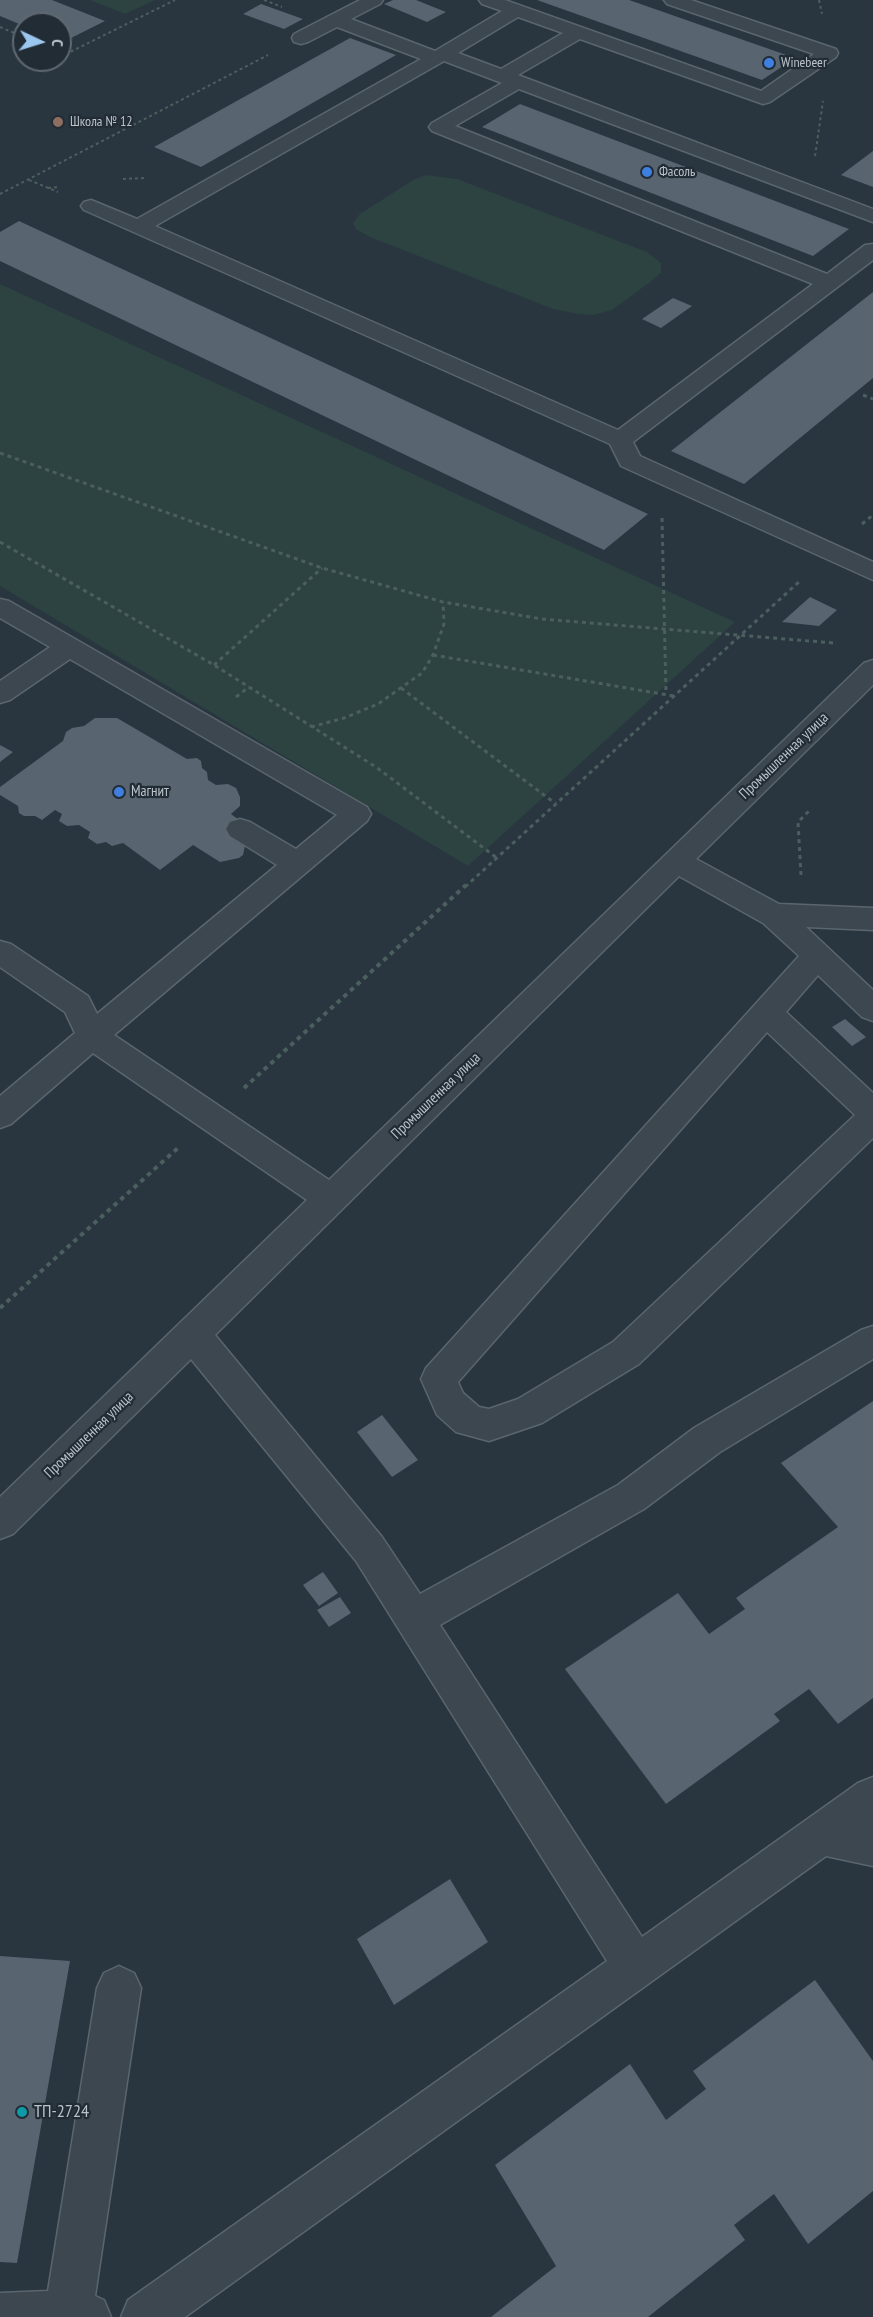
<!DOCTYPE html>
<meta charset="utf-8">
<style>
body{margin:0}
#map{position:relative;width:873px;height:2317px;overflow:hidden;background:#293640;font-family:"PT Sans Narrow",sans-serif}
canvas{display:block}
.north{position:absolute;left:12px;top:12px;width:60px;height:60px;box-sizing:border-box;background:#222c35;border:2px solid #5f6871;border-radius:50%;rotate:94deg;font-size:16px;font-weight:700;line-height:24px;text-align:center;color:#bac2ca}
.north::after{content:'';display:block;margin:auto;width:21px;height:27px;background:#9bc6ee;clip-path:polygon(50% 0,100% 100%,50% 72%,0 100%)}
</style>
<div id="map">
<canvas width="873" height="2317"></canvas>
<div class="north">С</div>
</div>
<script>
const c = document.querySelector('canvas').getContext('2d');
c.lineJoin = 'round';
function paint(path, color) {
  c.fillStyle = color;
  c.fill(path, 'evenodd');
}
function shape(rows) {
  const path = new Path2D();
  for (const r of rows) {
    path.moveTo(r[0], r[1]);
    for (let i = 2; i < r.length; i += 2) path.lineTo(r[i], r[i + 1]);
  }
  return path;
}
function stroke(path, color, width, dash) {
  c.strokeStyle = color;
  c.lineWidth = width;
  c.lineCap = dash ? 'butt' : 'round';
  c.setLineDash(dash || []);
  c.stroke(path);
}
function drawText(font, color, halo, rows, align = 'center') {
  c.font = font + ' "PT Sans Narrow",sans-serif';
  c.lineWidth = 4.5;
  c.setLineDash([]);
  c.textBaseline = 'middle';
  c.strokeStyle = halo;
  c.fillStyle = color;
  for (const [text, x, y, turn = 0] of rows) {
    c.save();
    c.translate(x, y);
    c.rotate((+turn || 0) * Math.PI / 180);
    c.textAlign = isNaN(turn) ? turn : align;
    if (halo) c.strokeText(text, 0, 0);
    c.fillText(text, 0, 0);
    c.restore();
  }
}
paint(shape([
 [90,0,155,0,125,14],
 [426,175,457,179,647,252,661,263,661,272,653,280,612,310,593,315,578,314,553,309,370,237,356,229,353,223,360,214,413,180],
 [0,284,735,622,468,866,0,586]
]), '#2c4341');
paint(shape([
 [0,0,52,0,105,21,63,42,60,41,60,24,24,26,0,16],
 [393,0,416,0,446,12,427,22,384,4],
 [537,0,629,0,795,58,762,80],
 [261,4,303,19,284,29,243,14],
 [350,38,396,55,201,167,154,147],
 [520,104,849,229,813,256,482,127],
 [873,151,873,187,841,175],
 [19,221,359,379,648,514,604,550,0,261,0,232],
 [873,292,873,378,744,484,671,451],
 [673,298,692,306,661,328,642,319],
 [810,597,837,610,819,626,782,622],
 [95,718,117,718,187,759,197,758,201,761,202,768,207,772,208,780,216,785,228,784,236,788,240,797,240,806,231,814,243,823,246,841,243,855,239,858,220,862,193,845,160,870,123,843,112,846,106,842,97,844,88,838,90,832,79,825,67,826,59,821,62,814,55,810,42,820,35,816,24,816,19,813,18,806,0,795,0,787,63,741,66,732,72,728,84,726],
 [0,745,13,752,0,762],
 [845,1019,866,1037,852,1046,832,1027],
 [873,1401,873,1698,838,1724,809,1689,774,1714,780,1721,666,1804,565,1669,678,1593,709,1634,745,1609,736,1598,838,1527,781,1463],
 [382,1415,418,1460,392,1477,357,1432],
 [323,1572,338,1593,319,1606,303,1585],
 [340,1597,351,1613,329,1627,317,1610],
 [450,1879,488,1942,394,2005,357,1939],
 [0,1956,70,1961,17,2263,0,2262],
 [815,1980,873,2061,873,2191,808,2244,774,2194,734,2225,745,2240,648,2317,491,2317,556,2266,495,2165,630,2064,666,2120,706,2089,693,2071]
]), '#58646f');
const minor = shape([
 [360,0,383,0,380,4,351,19,435,51,502,11,482,4,479,0,505,0,761,91,814,54,667,4,664,0,691,0,836,49,838,53,836,57,770,102,763,104,580,39,518,75,873,209,873,222,519,89,455,126,827,274,865,245,873,244,873,260,633,442,640,456,873,562,873,580,621,466,610,444,84,210,81,206,84,202,91,200,137,219,421,59,337,27,308,42,301,44,294,42,292,38,294,34,360,0],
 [518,17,563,33,501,69,458,53,518,17],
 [444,61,502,83,432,123,429,127,432,131,813,284,618,430,155,226,444,61],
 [0,599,9,601,367,807,371,814,367,821,114,1035,329,1180,864,663,873,660,873,685,696,859,779,904,873,908,873,930,806,927,873,990,873,1021,862,1017,818,975,786,1012,873,1093,873,1138,639,1364,542,1423,489,1441,456,1432,437,1415,421,1379,426,1368,799,956,763,923,679,876,215,1335,382,1537,420,1594,618,1485,694,1428,861,1330,873,1326,873,1359,720,1452,644,1509,440,1625,642,1937,858,1783,873,1777,873,1866,826,1856,185,2317,121,2317,128,2300,607,1961,356,1561,191,1359,13,1534,0,1539,0,1497,307,1200,93,1053,11,1124,0,1128,0,1096,75,1033,65,1012,0,967,0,941,11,944,88,996,97,1014,277,865,230,836,226,829,230,822,240,819,250,822,296,849,337,815,70,659,10,700,0,703,0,681,50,647,0,618,0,599],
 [767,1032,855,1115,613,1342,518,1399,489,1409,479,1407,463,1393,458,1382,767,1032],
 [119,1966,134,1973,141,1988,95,2296,104,2300,111,2317,0,2317,0,2293,48,2291,97,1988,104,1973,119,1966]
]);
stroke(minor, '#5b656d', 3);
stroke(shape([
 [264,0,282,7],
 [819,0,822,14],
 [0,27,24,37],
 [60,53,64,55,175,0],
 [815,156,823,101],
 [123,179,145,178],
 [29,180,58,192],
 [48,188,59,187],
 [0,194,268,55]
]), '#4b5f5e', 2, [3, 3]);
stroke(shape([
 [863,395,873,399],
 [0,453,322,568,443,602,542,619,834,643],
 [662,518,666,694],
 [862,524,873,515],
 [0,542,214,665,376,767,497,858],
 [433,655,674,696],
 [214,665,322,568],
 [401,688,556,804],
 [236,697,249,687],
 [311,727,344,718,378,704,422,673,433,655,444,624,443,602],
 [801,875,798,822,809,811],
 [465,887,801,580]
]), '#4b5f5e', 3, [4, 4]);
stroke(shape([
 [244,1088,466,885],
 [0,1308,178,1148]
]), '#4b5f5e', 4, [4.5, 4.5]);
paint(minor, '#3d4750');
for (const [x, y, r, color] of [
 [769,63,6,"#3f7fe0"],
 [58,122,6,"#8d6e63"],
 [647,172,6,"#3f7fe0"],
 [119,792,6,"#3f7fe0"],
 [22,2112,6,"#0f9aa8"]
]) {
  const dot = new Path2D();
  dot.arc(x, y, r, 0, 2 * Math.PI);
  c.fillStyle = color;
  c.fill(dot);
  stroke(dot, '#222c35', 2);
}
drawText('14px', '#bac2ca', '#222c35', [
 ["Winebeer",781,63],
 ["Школа № 12",70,122],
 ["Фасоль",659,172]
], 'left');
drawText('15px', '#bac2ca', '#222c35', [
 ["Промышленная улица",784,756,-44],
 ["Промышленная улица",436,1096,-44],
 ["Промышленная улица",89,1435,-44]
]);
drawText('15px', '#bac2ca', '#222c35', [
 ["Магнит",131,792]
], 'left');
drawText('18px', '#bac2ca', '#222c35', [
 ["ТП-2724",34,2112]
], 'left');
</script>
